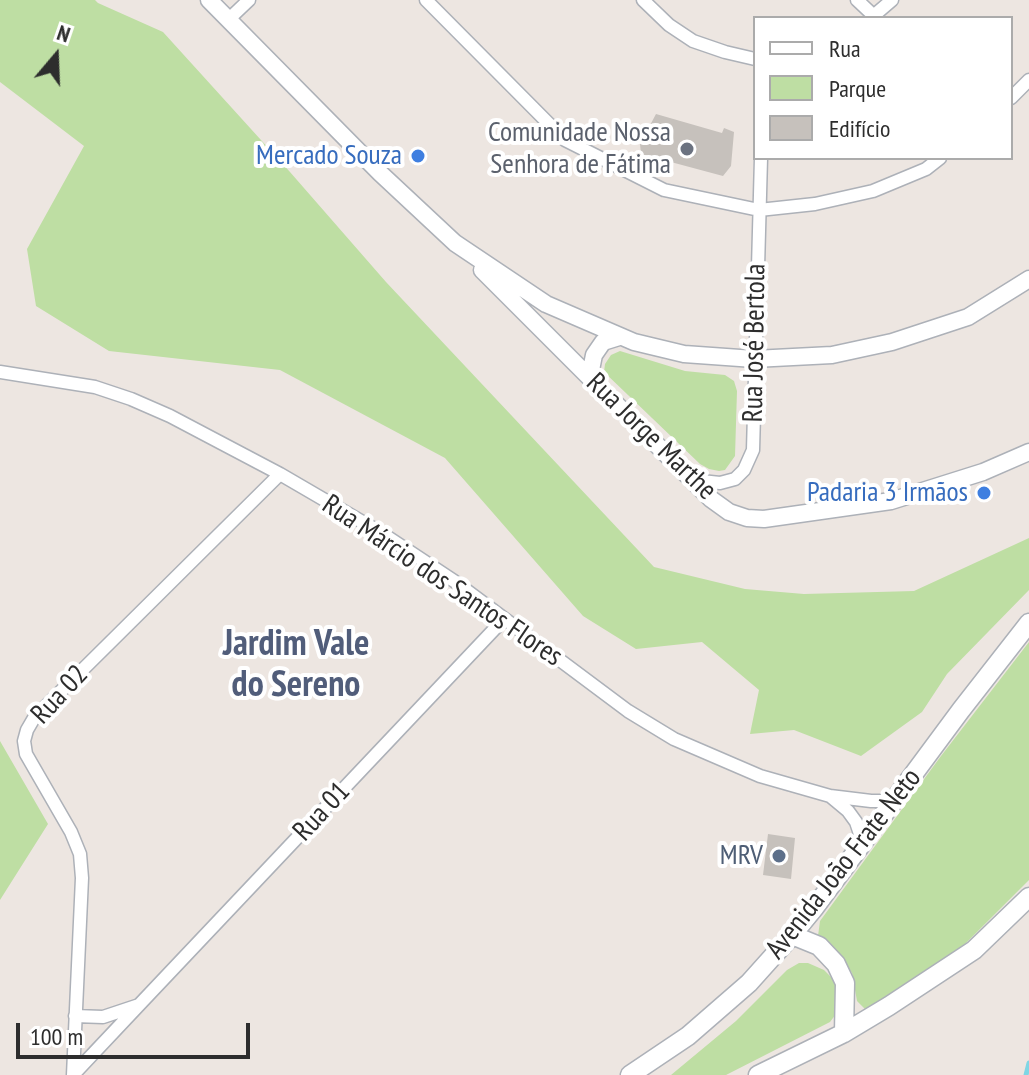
<!DOCTYPE html>
<meta charset="utf-8">
<style>
body{margin:0}
#map{position:relative;width:1029px;height:1075px;overflow:hidden;background:#ede6e1;font-family:"PT Sans Narrow",sans-serif}
canvas{display:block}
.legend{position:absolute;left:753px;top:16px;width:260px;height:144px;box-sizing:border-box;background:#fff;border:2px solid #ababab;margin:0;padding:10px 14px;list-style:none;font-size:24px;color:#2d2d2d}
.legend li{display:flex;align-items:center;gap:16px;height:40px}
.legend b{width:40px;border:2px solid #ababab}
.north{position:absolute;left:16px;top:16px;width:80px;height:80px;-webkit-text-stroke:6px #fff;paint-order:stroke;rotate:19deg;font-size:22px;font-weight:700;line-height:32px;text-align:center;color:#2d2d2d}
.north::after{content:'';display:block;margin:auto;width:28px;height:36px;background:#2d2d2d;clip-path:polygon(50% 0,100% 100%,50% 72%,0 100%)}
.scale{position:absolute;left:16px;top:1023px;width:234px;height:36px;box-sizing:border-box;border:4px solid #2d2d2d;border-top:0;padding-left:10px;font-size:24px;line-height:28px;white-space:nowrap;color:#2d2d2d;-webkit-text-stroke:6px #fff;paint-order:stroke}
</style>
<div id="map">
<canvas width="1029" height="1075"></canvas>
<ul class="legend">
<li><b style="height:10px;background:#fff"></b>Rua</li>
<li><b style="height:22px;background:#bedea3"></b>Parque</li>
<li><b style="height:22px;background:#c6c1bc"></b>Edifício</li>
</ul>
<div class="north">N</div>
<div class="scale">100 m</div>
</div>
<script>
const c = document.querySelector('canvas').getContext('2d');
c.lineJoin = 'round';
function paint(path, color) {
  c.fillStyle = color;
  c.fill(path, 'evenodd');
}
function shape(rows) {
  const path = new Path2D();
  for (const r of rows) {
    path.moveTo(r[0], r[1]);
    for (let i = 2; i < r.length; i += 2) path.lineTo(r[i], r[i + 1]);
  }
  return path;
}
function stroke(path, color, width, dash) {
  c.strokeStyle = color;
  c.lineWidth = width;
  c.lineCap = dash ? 'butt' : 'round';
  c.setLineDash(dash || []);
  c.stroke(path);
}
function drawText(font, color, halo, rows, align = 'center') {
  c.font = font + ' "PT Sans Narrow",sans-serif';
  c.lineWidth = 8;
  c.setLineDash([]);
  c.textBaseline = 'middle';
  c.strokeStyle = halo;
  c.fillStyle = color;
  for (const [text, x, y, turn = 0] of rows) {
    c.save();
    c.translate(x, y);
    c.rotate((+turn || 0) * Math.PI / 180);
    c.textAlign = isNaN(turn) ? turn : align;
    if (halo) c.strokeText(text, 0, 0);
    c.fillText(text, 0, 0);
    c.restore();
  }
}
paint(shape([
 [0,0,95,0,98,3,163,32,290,172,386,282,654,567,745,589,804,594,914,591,1029,538,1029,590,947,674,922,712,861,756,794,730,750,734,759,690,702,642,636,649,583,616,445,458,280,370,109,351,36,306,27,249,84,146,0,82],
 [620,351,685,371,725,375,734,381,737,391,735,456,725,470,719,471,709,469,700,464,604,372,605,364,611,355],
 [1029,642,1029,880,965,944,867,1011,857,1001,852,973,829,942,818,936,820,921,941,756],
 [0,741,48,824,0,900],
 [799,963,808,963,824,970,832,978,838,988,839,1010,830,1022,726,1075,671,1075,736,1021,787,970]
]), '#bedea3');
stroke(shape([
 [1026,1075,1029,1063]
]), '#7fd6e4', 5);
paint(shape([
 [656,114,722,133,724,128,734,132,731,166,723,176,641,154,640,144],
 [768,834,795,838,791,879,763,875]
]), '#c6c1bc');
const minor = shape([
 [426,0,565,140,664,190,759,210,815,204,873,191,926,169,940,158],
 [643,0,669,25,693,41,725,52,755,59],
 [857,0,874,16],
 [871,18,892,0],
 [229,19,249,0],
 [1011,98,1029,80],
 [0,372,95,387,131,399,170,416,280,474,383,534,454,581,628,711,674,739,760,776,830,796],
 [692,480,720,483,735,479,744,470,753,450,761,158],
 [860,844,860,834,856,822,848,811,830,796,871,801,882,801,897,796],
 [139,1005,504,619],
 [73,1075,82,878,80,854,71,832,26,754,24,741,27,730,34,718,47,705,280,474],
 [73,1075,139,1005,103,1017,75,1016]
]);
const tertiary = shape([
 [209,0,380,173,455,243,546,304,634,342,684,354,754,359,832,355,892,342,968,317,1029,279],
 [482,270,711,499,729,512,747,518,764,519,891,501,983,472,1029,452],
 [597,383,591,370,594,355,603,342,619,337]
]);
const secondary = shape([
 [792,935,819,946,836,964,845,983,844,1033],
 [630,1075,688,1036,749,983,792,935,815,907,961,710,1029,623],
 [758,1075,844,1033,889,1006,974,950,1029,897]
]);
stroke(minor, '#adb1b8', 15);
stroke(tertiary, '#adb1b8', 19);
stroke(secondary, '#adb1b8', 21);
stroke(minor, '#fff', 12);
stroke(tertiary, '#fff', 16);
stroke(secondary, '#fff', 18);
for (const [x, y, r, color] of [
 [687,149,8,"#6b7280"],
 [418,156,8,"#3f7fe0"],
 [984,493,8,"#3f7fe0"],
 [779,856,8,"#5c6f8a"]
]) {
  const dot = new Path2D();
  dot.arc(x, y, r, 0, 2 * Math.PI);
  c.fillStyle = color;
  c.fill(dot);
  stroke(dot, '#fff', 3);
}
drawText('28px', '#5b616d', '#fff', [
 ["Comunidade Nossa",671,133],
 ["Senhora de Fátima",671,165]
], 'right');
drawText('28px', '#366cbe', '#fff', [
 ["Mercado Souza",402,156],
 ["Padaria 3 Irmãos",968,493]
], 'right');
drawText('28px', '#2d2d2d', '#fff', [
 ["Rua José Bertola",755,343,-89],
 ["Rua Jorge Marthe",651,437,44],
 ["Rua Márcio dos Santos Flores",442,581,34],
 ["Rua 02",60,695,-47],
 ["Rua 01",322,812,-47],
 ["Avenida João Frate Neto",844,864,-52]
]);
drawText('28px', '#4e5e75', '#fff', [
 ["MRV",763,856]
], 'right');
drawText('bold 36px', '#515d7a', '#fff', [
 ["Jardim Vale",296,645],
 ["do Sereno",296,686]
]);
</script>
